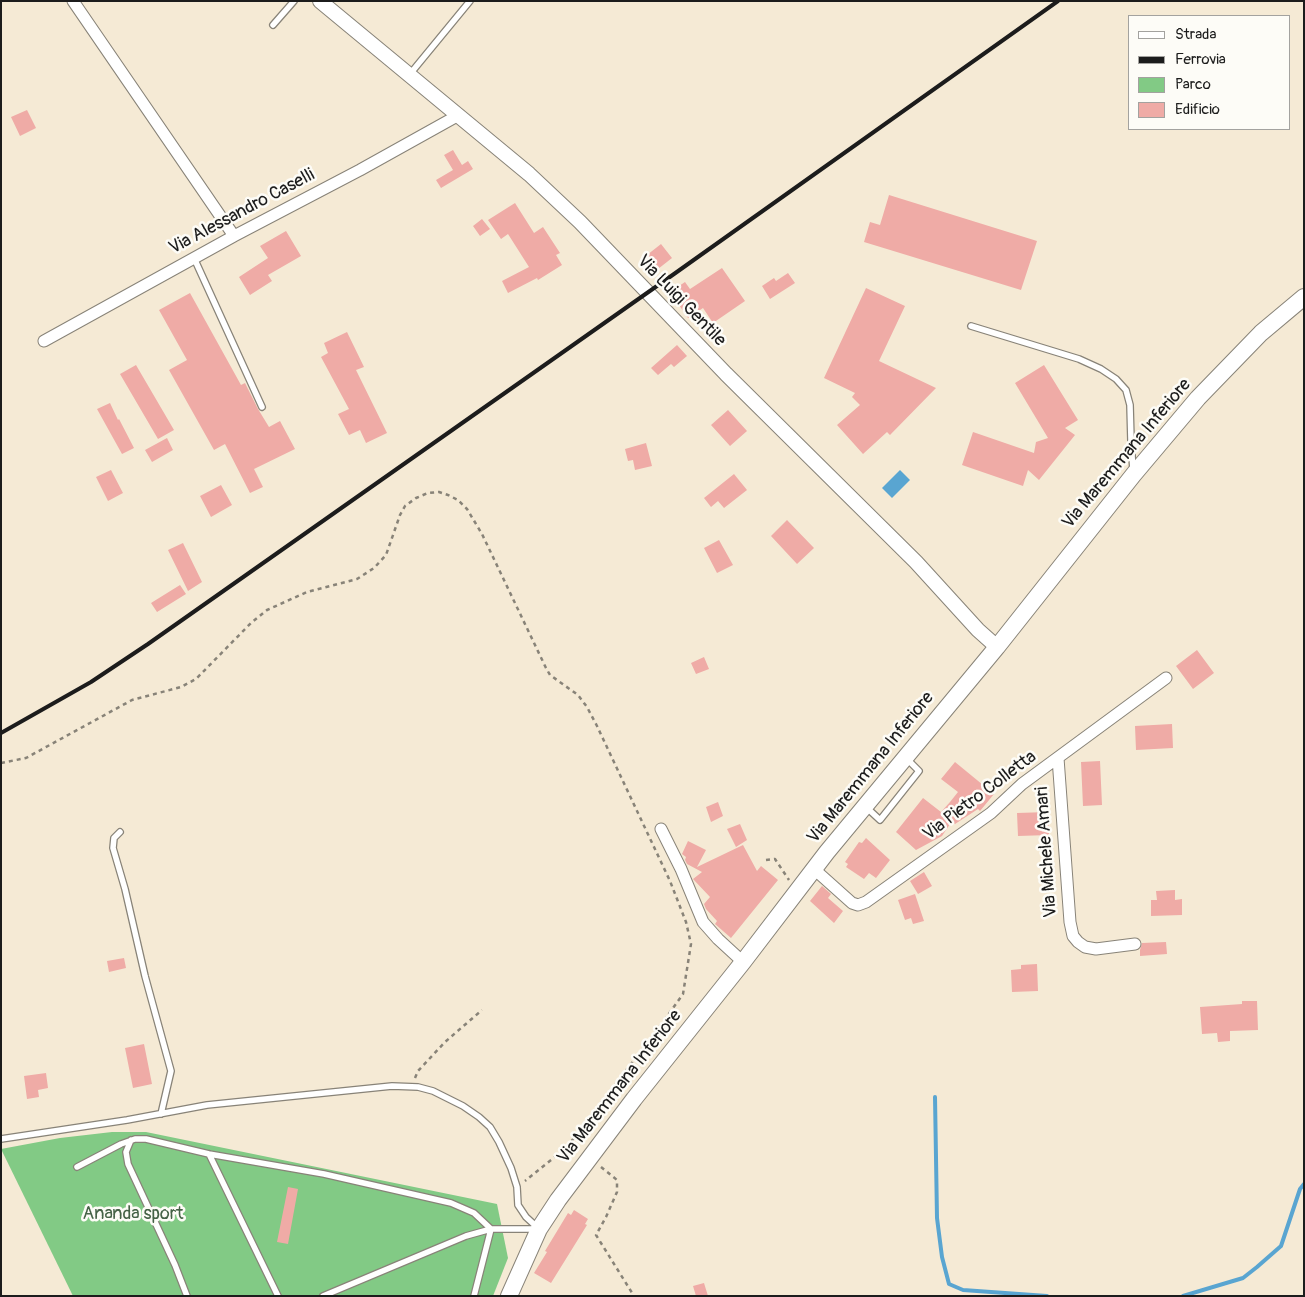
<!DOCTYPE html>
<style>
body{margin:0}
#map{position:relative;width:1305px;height:1297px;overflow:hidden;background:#f5ead5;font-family:Pangolin,sans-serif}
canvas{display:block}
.frame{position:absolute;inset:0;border:2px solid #1c1c1c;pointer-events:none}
.legend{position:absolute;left:1128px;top:15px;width:162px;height:115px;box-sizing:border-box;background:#fdfcf7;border:1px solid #a3a29f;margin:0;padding:6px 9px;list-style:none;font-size:15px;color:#1c1c1c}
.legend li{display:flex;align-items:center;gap:10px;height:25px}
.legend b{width:25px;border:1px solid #a3a29f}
</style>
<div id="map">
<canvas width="1305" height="1297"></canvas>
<div class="frame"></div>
<ul class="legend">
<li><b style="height:6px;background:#fff"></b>Strada</li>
<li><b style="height:6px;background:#1c1c1c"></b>Ferrovia</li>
<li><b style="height:14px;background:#82ca85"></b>Parco</li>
<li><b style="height:14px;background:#efaba6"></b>Edificio</li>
</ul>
</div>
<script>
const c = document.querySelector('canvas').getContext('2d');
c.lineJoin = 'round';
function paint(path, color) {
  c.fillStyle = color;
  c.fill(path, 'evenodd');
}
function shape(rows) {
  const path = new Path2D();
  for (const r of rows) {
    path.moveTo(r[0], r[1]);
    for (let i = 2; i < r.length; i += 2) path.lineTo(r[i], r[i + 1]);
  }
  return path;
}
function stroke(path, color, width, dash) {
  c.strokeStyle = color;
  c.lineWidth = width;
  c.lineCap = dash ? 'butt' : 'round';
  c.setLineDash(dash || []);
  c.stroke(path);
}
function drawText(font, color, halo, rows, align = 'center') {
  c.font = font + ' Pangolin,sans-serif';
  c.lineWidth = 5;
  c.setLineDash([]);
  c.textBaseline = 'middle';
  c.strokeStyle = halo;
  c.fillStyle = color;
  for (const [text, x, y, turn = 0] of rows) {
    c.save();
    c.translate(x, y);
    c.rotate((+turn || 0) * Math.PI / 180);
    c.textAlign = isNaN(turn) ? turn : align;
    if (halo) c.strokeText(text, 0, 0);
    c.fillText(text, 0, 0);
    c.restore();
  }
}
paint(shape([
 [112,1132,146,1132,497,1204,508,1258,493,1296,73,1296,1,1149,60,1138]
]), '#82ca85');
paint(shape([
 [900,470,910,480,892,498,882,488]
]), '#59a5d1');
stroke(shape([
 [935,1097,937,1218,942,1257,949,1284,963,1290,1047,1296],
 [1183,1296,1243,1278,1257,1267,1281,1246,1300,1189,1304,1184]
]), '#59a5d1', 4);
paint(shape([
 [27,110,36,128,20,136,11,117],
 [453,150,462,165,468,161,473,169,441,188,436,180,453,170,444,155],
 [889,195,1037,241,1021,290,864,242,870,222,880,225],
 [515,203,534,233,543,227,560,253,556,255,562,265,538,280,537,278,508,293,502,281,529,267,508,234,501,239,488,220],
 [482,219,490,229,480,236,473,226],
 [286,231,301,256,268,275,272,281,250,295,239,277,268,258,260,246],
 [661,244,672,258,658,269,647,255],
 [722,268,745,301,713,323,703,308,688,318,670,292,685,282,690,289],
 [788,273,795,283,770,299,762,286,774,278,776,281],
 [866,288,905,306,879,361,936,388,890,435,887,432,863,454,837,425,860,405,852,397,855,393,824,378],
 [190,293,241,385,245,383,258,409,269,427,280,421,295,449,254,469,263,487,250,493,225,444,214,450,169,370,187,360,159,310],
 [347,332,364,367,356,370,387,433,366,443,360,430,349,435,338,414,349,409,321,357,328,353,324,343],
 [677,345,687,356,674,367,671,364,658,375,651,368],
 [136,365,174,430,158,439,120,374],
 [1044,365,1078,420,1065,428,1075,435,1039,480,1028,470,1023,486,962,465,973,432,1034,453,1036,442,1048,438,1015,383],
 [110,403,118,420,119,419,134,448,122,454,97,409],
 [728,410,747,431,730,446,711,425],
 [167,438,173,450,152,462,145,450],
 [646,443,652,466,635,470,633,460,628,461,625,449],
 [111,470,123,493,108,501,96,477],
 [734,474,747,490,724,508,718,501,711,507,704,498],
 [221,485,232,505,211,517,200,496],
 [787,520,814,548,797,564,771,536],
 [719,540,733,565,717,573,704,548],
 [183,543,202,582,188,591,168,550],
 [180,585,186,594,157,612,151,603],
 [1197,650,1214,673,1193,689,1176,666],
 [704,657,709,669,696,674,691,663],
 [1172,724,1173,748,1136,750,1135,726],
 [1100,761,1102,805,1083,806,1081,762],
 [955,762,994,794,980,811,978,809,955,824,952,821,942,836,916,850,896,832,923,798,941,812,950,802,958,792,941,779],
 [718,802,723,816,711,822,706,807],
 [1048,812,1049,835,1018,836,1017,813],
 [740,824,747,840,736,847,727,829],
 [866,838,890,860,876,878,869,873,864,879,846,867,848,864,845,862,859,842,862,843],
 [688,841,706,850,697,867,743,845,757,871,761,866,778,880,731,938,715,924,717,921,706,909,704,904,710,897,693,879,702,872,687,864,685,860,686,857,682,854],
 [924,872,932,886,918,894,910,881],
 [822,886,831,894,828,898,843,911,834,923,810,901],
 [1175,890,1175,900,1182,899,1182,915,1151,916,1151,900,1157,900,1156,891],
 [915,894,924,921,913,924,911,918,905,920,898,900],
 [1166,942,1167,954,1140,956,1140,950,1142,943],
 [124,958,126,968,109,972,107,961],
 [1037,964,1038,991,1012,992,1011,970,1021,969,1021,965],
 [1242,1001,1257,1001,1258,1030,1230,1031,1230,1041,1218,1042,1217,1033,1202,1034,1200,1007,1242,1004],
 [144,1044,152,1084,133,1088,125,1048],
 [46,1073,48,1088,38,1090,39,1097,27,1099,24,1076],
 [288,1187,298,1189,288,1244,277,1242],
 [574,1210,588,1219,585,1224,587,1225,551,1283,534,1273,547,1252,545,1251,568,1213,571,1215],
 [704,1283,708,1296,696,1296,693,1286]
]), '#efaba6');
const service = shape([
 [273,25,294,1],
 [410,74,470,1],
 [194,258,262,407],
 [971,326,1079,359,1101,369,1116,379,1126,390,1130,405,1131,441,1133,470],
 [866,807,880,820,919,771,907,759],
 [120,832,114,838,113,848,125,889,145,976,171,1071,161,1114],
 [1,1139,127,1120,207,1105,392,1086,418,1087,433,1091,463,1106,479,1117,490,1127,499,1142,511,1168,517,1187,518,1205,526,1217,538,1228],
 [131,1140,126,1152,128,1164,175,1265,187,1296],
 [209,1154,278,1296],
 [77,1167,121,1144,135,1139,146,1139,209,1154,324,1174,451,1203,474,1213,491,1229,474,1296],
 [323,1296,466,1236,491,1229,538,1229]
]);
const minor = shape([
 [73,1,234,236],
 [44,341,234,236,360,170,457,116],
 [1058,758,1070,922,1073,936,1078,942,1085,947,1096,949,1135,944],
 [661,829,681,869,703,922,718,939,743,962],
 [814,869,852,903,858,905,866,902,991,813,1022,784,1166,678]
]);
const tertiary = shape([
 [320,1,529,174,580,222,726,374,916,562,978,630,997,647]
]);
const secondary = shape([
 [509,1296,539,1229,558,1200,634,1099,743,962,827,852,997,647,1134,474,1198,398,1261,333,1304,297]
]);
stroke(service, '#888378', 8);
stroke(minor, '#888378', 13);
stroke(tertiary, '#888378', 16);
stroke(secondary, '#888378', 18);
stroke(shape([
 [1,763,26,758,132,700,181,687,196,679,251,623,267,610,307,592,357,579,374,568,386,555,400,515,405,506,416,498,428,493,439,492,448,495,458,500,467,509,482,534,546,668,550,675,578,695,587,707,597,726,670,881,686,922,691,944,683,994,658,1029,567,1147,525,1181],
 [766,860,775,859,789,880],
 [415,1078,418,1071,445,1042,482,1010],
 [601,1167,617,1180,617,1192,606,1217,596,1235,634,1296]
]), '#888378', 2.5, [4, 4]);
stroke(service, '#fff', 5.5);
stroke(minor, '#fff', 11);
stroke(tertiary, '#fff', 14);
stroke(secondary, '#fff', 16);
stroke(shape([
 [1,733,91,682,148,644,674,274,1058,1]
]), '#1c1c1c', 4);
drawText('18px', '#1c1c1c', '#fdfcf7', [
 ["Via Alessandro Caselli",242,212,-28],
 ["Via Luigi Gentile",681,301,46],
 ["Via Maremmana Inferiore",1127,454,-50],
 ["Via Maremmana Inferiore",871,768,-51],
 ["Via Pietro Colletta",980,796,-37],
 ["Via Michele Amari",1047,852,-94],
 ["Via Maremmana Inferiore",620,1087,-52]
]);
drawText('18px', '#456246', '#fdfcf7', [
 ["Ananda sport",133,1214]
]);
</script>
